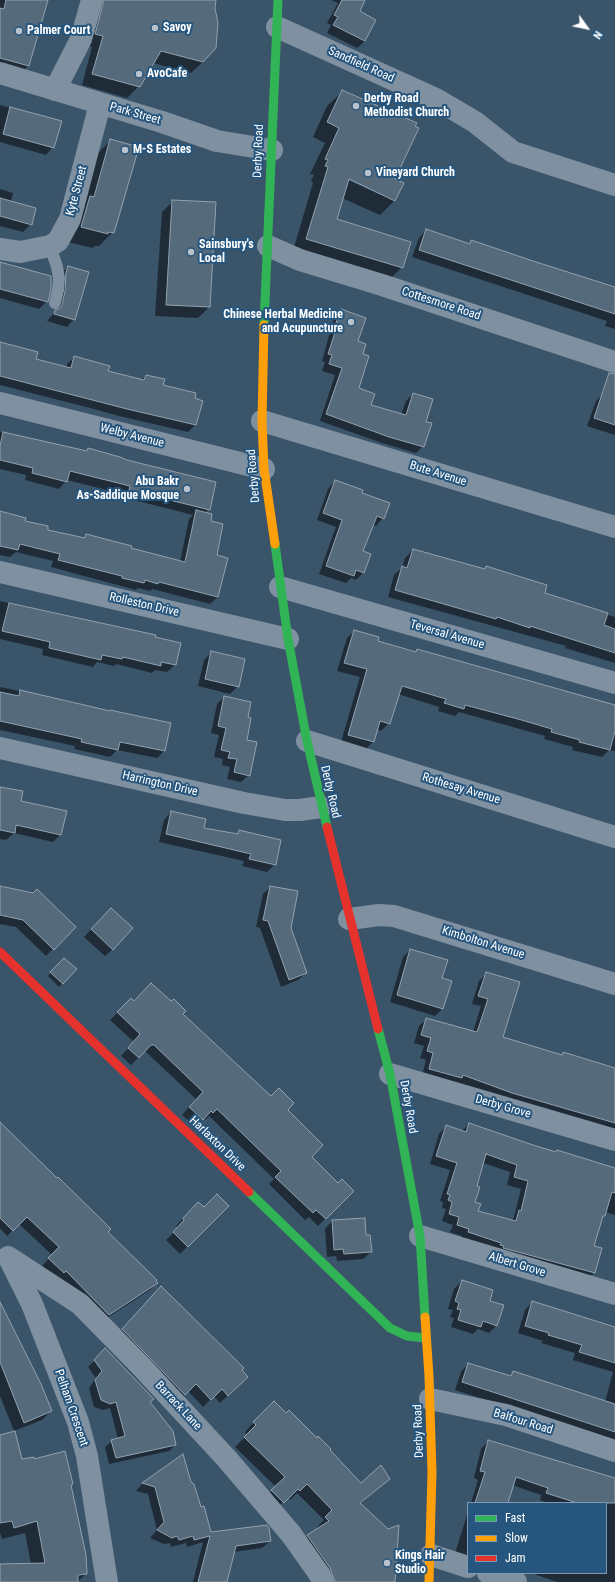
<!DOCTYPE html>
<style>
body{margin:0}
#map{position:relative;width:615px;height:1582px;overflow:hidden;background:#3a546a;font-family:"Roboto Condensed",sans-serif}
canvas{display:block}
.legend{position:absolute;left:467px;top:1502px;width:140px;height:72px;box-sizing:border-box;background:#26567e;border:1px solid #7d9ab2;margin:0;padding:5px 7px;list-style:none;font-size:12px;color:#fff}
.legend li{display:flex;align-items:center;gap:8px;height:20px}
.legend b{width:20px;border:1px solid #7d9ab2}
.north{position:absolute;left:567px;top:8px;width:40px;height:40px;-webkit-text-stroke:3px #26567e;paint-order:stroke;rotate:123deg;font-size:11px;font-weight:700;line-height:16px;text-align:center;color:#fff}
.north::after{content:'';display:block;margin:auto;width:14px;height:18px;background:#fff;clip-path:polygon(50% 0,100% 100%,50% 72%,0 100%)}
</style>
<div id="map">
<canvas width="615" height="1582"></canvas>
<ul class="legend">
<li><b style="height:5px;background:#30b455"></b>Fast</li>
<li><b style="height:5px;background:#ff9f0a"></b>Slow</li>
<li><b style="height:5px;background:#e5322d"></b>Jam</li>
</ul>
<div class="north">N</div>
</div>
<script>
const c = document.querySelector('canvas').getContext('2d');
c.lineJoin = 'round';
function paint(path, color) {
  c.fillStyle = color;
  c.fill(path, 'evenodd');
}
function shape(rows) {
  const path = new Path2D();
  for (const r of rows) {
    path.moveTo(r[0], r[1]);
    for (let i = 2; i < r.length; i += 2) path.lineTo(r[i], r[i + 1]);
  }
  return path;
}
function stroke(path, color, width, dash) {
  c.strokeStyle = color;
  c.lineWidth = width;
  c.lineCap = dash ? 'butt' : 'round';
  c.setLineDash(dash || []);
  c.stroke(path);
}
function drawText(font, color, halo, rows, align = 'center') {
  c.font = font + ' "Roboto Condensed",sans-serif';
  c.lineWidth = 4;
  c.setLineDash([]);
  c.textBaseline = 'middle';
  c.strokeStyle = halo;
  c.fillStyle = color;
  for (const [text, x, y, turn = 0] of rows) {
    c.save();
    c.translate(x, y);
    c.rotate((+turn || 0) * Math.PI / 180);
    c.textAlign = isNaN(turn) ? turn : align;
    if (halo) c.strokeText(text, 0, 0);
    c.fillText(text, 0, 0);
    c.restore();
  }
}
paint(shape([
 [0,0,47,0,28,66,9,85,0,82],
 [91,0,215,0,203,62,191,73,153,63,139,86,127,98,82,85,92,47,85,45],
 [331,0,364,0,358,12,365,41,357,48,327,33,331,25,327,23,338,3],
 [343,91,394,179,395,200,380,215,342,198,335,220,402,267,387,282,292,254,313,183,311,181,314,175,310,174,325,143,313,137,327,106],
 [345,176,381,193,381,195,344,178],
 [0,105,61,122,53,147,46,155,0,142],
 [111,140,113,232,99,246,94,246,93,248,67,242,97,154],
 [0,189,13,193,11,202,31,224,23,232,0,226],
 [173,201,209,307,198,318,155,316,162,212],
 [426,230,468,245,472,241,615,288,615,329,605,326,607,321,412,257,419,238],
 [0,265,47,301,39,309,0,298],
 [68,267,74,319,67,327,47,321,56,311,58,299,60,275],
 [341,311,357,342,361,354,357,389,370,405,401,415,406,401,413,394,425,422,423,446,416,453,382,443,320,421,335,375,322,371,325,362,322,361,334,318],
 [0,343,35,360,66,368,67,364,74,357,107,371,141,380,146,376,162,386,195,425,188,432,119,416,94,409,0,385],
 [603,394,615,398,615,435,587,426,596,401],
 [0,432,85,452,88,449,209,509,205,513,210,522,216,556,218,597,210,604,152,589,150,591,138,588,136,590,51,567,53,561,16,552,10,557,0,555,0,512,46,531,83,539,87,535,130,549,180,562,189,519,193,515,122,497,123,494,67,480,59,489,25,480,26,475,0,469],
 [335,481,383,518,376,526,373,525,362,551,363,573,356,580,351,578,346,583,319,574,336,527,317,520,328,489],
 [413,550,571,604,615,617,615,663,565,648,566,646,388,597,394,575,402,568,405,558],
 [0,601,154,635,154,638,180,644,175,665,167,672,155,670,152,673,116,664,114,666,97,662,93,667,42,655,43,649,0,639],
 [354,631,377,642,415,653,418,650,615,706,615,751,609,750,602,757,572,750,573,747,544,739,545,736,459,712,455,716,438,711,439,707,398,694,389,723,381,731,377,729,373,742,366,749,341,742,360,677,337,671,347,638],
 [212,652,238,686,230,694,198,686,204,660],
 [0,687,73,702,72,704,164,751,157,758,117,750,110,757,74,749,75,746,0,730],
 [224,697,246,718,246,740,249,775,241,782,227,779,230,767,222,765,223,759,214,757,219,735,211,733,217,704],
 [0,788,20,801,60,835,53,842,14,833,6,840,0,839],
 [171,812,203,828,236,835,240,832,275,864,267,872,242,866,244,861,159,842,164,820],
 [0,887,74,927,46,956,16,927,0,924],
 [270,887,290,928,306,973,298,980,281,987,260,928,256,927,263,894],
 [104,916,113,949,105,956,84,937],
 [410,950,441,979,442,1009,435,1016,390,1002,403,957],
 [64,959,75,969,59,987,48,976],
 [487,973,501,1037,561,1056,615,1069,615,1132,422,1076,426,1060,420,1058,424,1046,414,1043,419,1026,427,1019,473,1032,481,1006,472,1004,479,981],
 [131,999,134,1003,181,1014,271,1098,286,1110,311,1157,338,1184,352,1191,318,1226,309,1217,305,1220,269,1184,274,1179,209,1116,205,1120,203,1118,195,1126,182,1115,196,1099,146,1052,144,1052,131,1065,121,1056,134,1042,110,1020],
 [0,1123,157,1283,150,1290,101,1322,42,1266,52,1255,19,1224,7,1236,0,1228],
 [469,1124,532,1146,615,1169,615,1215,605,1212,601,1219,593,1247,594,1273,586,1280,461,1239,462,1236,450,1232,453,1225,442,1221,446,1209,442,1208,443,1202,440,1201,450,1170,430,1164,439,1134,446,1126,462,1131],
 [483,1163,510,1172,507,1185,521,1189,514,1217,512,1220,477,1211,474,1203,476,1186],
 [198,1203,204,1208,228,1206,180,1254,166,1240,178,1228,176,1226],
 [332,1221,365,1236,371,1252,363,1259,337,1261,336,1256,327,1257,325,1229],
 [462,1281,489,1301,496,1326,489,1333,478,1329,473,1334,451,1327,454,1318,450,1317,453,1310,448,1309,454,1289],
 [154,1295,247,1377,220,1403,214,1396,203,1407,188,1391,177,1402,115,1337],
 [532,1302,615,1329,615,1441,455,1390,461,1372,468,1364,509,1377,513,1372,605,1402,613,1372,573,1360,575,1353,541,1343,543,1341,518,1333,525,1310],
 [0,1305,51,1411,42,1420,14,1431,0,1396],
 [99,1356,149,1403,175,1445,169,1451,109,1464,105,1447,112,1441,118,1439,110,1408,103,1410,94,1407,89,1388,96,1378,88,1367],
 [264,1411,328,1450,361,1484,389,1479,360,1504,393,1582,323,1582,298,1545,308,1536,318,1529,317,1527,324,1520,297,1493,290,1500,288,1497,274,1511,263,1500,276,1487,235,1447,247,1435,245,1432],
 [0,1436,21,1461,34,1461,70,1485,86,1574,77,1582,0,1582,0,1565,31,1564,25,1533,2,1539,0,1532],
 [488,1441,615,1479,615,1582,557,1582,531,1573,606,1573,606,1503,547,1503,540,1500,541,1495,512,1485,507,1503,471,1503,478,1480,474,1478,481,1449],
 [183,1455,191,1483,211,1533,270,1541,262,1548,233,1552,226,1582,193,1582,203,1542,187,1547,186,1543,171,1547,170,1543,164,1544,150,1538,157,1530,148,1494,136,1491,142,1484],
 [468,1512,468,1557,455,1553]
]), '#0007');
const building = shape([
 [6,0,48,0,29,66,0,58,0,8,4,9,6,0],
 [104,0,216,0,215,8,218,23,216,48,203,62,161,51,140,87,92,74,103,36,95,34,104,0],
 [342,0,365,0,360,11,376,20,365,41,333,25,338,17,334,15,342,0],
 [342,90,417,123,415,126,419,128,395,179,404,183,395,201,349,179,337,219,411,242,403,268,306,239,328,167,325,166,328,160,325,159,339,128,327,122,342,90],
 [10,107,62,121,54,148,3,134,10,107],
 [110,139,139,147,114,233,108,232,108,234,81,227,90,196,94,197,110,139],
 [0,198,36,208,32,225,0,216,0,198],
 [172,200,216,202,210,307,166,305,172,200],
 [426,229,470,244,471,240,533,261,615,287,615,314,419,250,426,229],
 [0,262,51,276,51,289,48,302,0,289,0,262],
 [68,266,89,272,75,320,54,314,55,310,60,308,62,305,65,291,66,272,68,266],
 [341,309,366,318,358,341,366,344,363,354,369,356,359,388,375,394,371,405,406,415,413,393,433,399,426,422,432,423,424,447,389,437,326,414,342,368,329,364,332,355,328,354,337,326,335,326,341,309],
 [0,342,38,352,36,359,71,368,74,356,110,366,108,371,144,380,146,375,165,379,163,385,196,393,195,398,203,401,196,425,127,409,0,376,0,342],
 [609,373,615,374,615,425,594,418,609,373],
 [3,432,87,451,88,448,120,457,127,460,216,482,210,510,129,490,130,486,70,471,67,482,32,473,33,468,0,460,0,446,3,432],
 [335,480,363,490,362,493,390,503,384,519,377,516,363,551,371,554,364,573,356,570,354,576,326,566,342,520,323,513,335,480],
 [196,510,212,514,211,521,223,524,217,555,228,558,218,597,159,582,158,584,145,580,144,583,122,578,122,576,58,560,60,554,20,544,18,550,0,546,0,511,26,518,25,521,48,526,48,530,85,538,86,534,132,546,131,548,185,562,196,510],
 [413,549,485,569,486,566,547,585,545,593,608,613,604,625,615,629,615,653,530,626,530,628,497,617,496,619,395,590,402,566,407,568,413,549],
 [9,603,156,635,155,637,181,643,176,665,161,662,161,666,123,657,122,659,102,655,101,660,49,648,50,642,2,631,9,603],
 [354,630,379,637,378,641,416,652,417,649,615,705,615,731,610,750,579,742,580,740,551,732,552,729,518,719,465,705,464,709,444,703,446,699,402,686,390,724,380,721,374,742,348,735,367,669,344,663,354,630],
 [211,651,245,659,239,687,205,679,211,651],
 [20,690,110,711,110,710,171,723,165,751,120,742,118,750,81,742,82,739,0,721,0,692,19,696,20,690],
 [224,696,251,702,248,717,251,718,247,740,257,742,250,776,234,772,237,759,228,758,230,752,221,750,226,728,218,726,224,696],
 [0,787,23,791,21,801,67,811,61,835,16,825,15,833,0,830,0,787],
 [171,811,206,819,204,828,238,834,239,830,281,840,276,865,249,859,251,854,166,834,171,811],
 [0,886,33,893,37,889,76,927,54,950,23,920,0,915,0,886],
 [270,886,298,891,291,928,307,973,289,980,268,921,263,920,270,886],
 [111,908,133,928,113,950,91,929,111,908],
 [410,949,448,960,442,978,452,981,443,1009,397,995,410,949],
 [64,958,77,969,63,984,50,972,64,958],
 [486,972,520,982,503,1037,562,1055,563,1052,615,1068,615,1123,512,1093,463,1075,462,1078,429,1069,433,1053,427,1051,431,1038,421,1035,426,1018,477,1032,488,999,478,996,486,972],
 [151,983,171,1001,174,999,186,1011,183,1014,271,1096,279,1088,294,1103,288,1110,323,1145,312,1157,338,1183,342,1179,354,1191,326,1219,316,1210,313,1213,275,1177,281,1171,217,1109,213,1113,211,1111,203,1120,189,1107,203,1092,154,1045,151,1045,139,1058,128,1048,140,1034,117,1012,131,998,134,1001,151,983],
 [0,1122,57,1178,58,1177,111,1229,108,1232,157,1280,156,1281,158,1283,109,1315,66,1271,64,1273,48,1258,59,1247,27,1217,13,1231,0,1218,0,1122],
 [469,1123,533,1145,556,1152,557,1150,615,1168,615,1193,612,1192,605,1216,603,1216,594,1246,602,1248,595,1273,503,1248,504,1246,500,1245,501,1243,468,1232,469,1229,457,1225,459,1217,449,1214,452,1202,448,1200,450,1195,447,1194,457,1163,436,1156,446,1125,466,1132,469,1123],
 [486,1154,517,1165,514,1177,528,1181,521,1211,519,1210,516,1221,478,1211,481,1204,475,1202,480,1187,477,1186,486,1154],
 [217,1194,229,1206,188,1247,173,1232,184,1220,183,1218,198,1202,204,1207,217,1194],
 [365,1218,366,1235,370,1235,372,1252,344,1254,343,1249,334,1250,332,1220,365,1218],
 [462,1280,493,1290,490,1301,504,1305,497,1326,483,1321,481,1327,458,1320,461,1310,457,1309,459,1303,455,1301,462,1280],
 [161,1286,244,1368,242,1370,248,1377,228,1396,222,1389,211,1400,196,1384,185,1395,122,1329,161,1286],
 [532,1301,615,1327,615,1363,579,1352,582,1345,548,1335,549,1333,525,1326,532,1301],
 [0,1302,41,1384,52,1411,24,1423,0,1362,0,1302],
 [105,1348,154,1399,150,1402,173,1431,176,1445,116,1458,111,1440,125,1436,116,1402,110,1404,101,1400,95,1380,102,1371,94,1360,105,1348],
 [468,1363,511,1376,513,1371,615,1404,615,1432,462,1382,468,1363],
 [274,1401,286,1413,289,1410,317,1438,318,1436,331,1449,330,1450,361,1483,381,1465,390,1479,360,1503,388,1529,399,1525,395,1582,335,1582,330,1568,307,1535,329,1521,325,1517,332,1510,307,1484,300,1491,298,1489,284,1503,271,1490,285,1477,244,1437,256,1425,253,1422,274,1401],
 [15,1431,22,1459,34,1457,34,1459,65,1451,73,1484,71,1485,86,1555,87,1574,78,1575,78,1582,0,1582,0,1564,45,1563,37,1521,14,1528,12,1521,0,1523,0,1435,15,1431],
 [488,1440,615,1478,615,1503,577,1503,546,1493,548,1488,516,1477,508,1503,475,1503,485,1472,480,1471,488,1440],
 [183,1454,191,1482,194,1484,201,1507,204,1506,211,1532,267,1525,269,1528,271,1541,236,1546,227,1582,198,1582,210,1536,194,1540,193,1536,179,1540,177,1536,172,1538,157,1530,164,1522,155,1487,142,1483,183,1454]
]);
paint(building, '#556a7b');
stroke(building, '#92a2af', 1);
stroke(shape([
 [50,246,57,267,59,278,58,290,55,303]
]), '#7f90a0', 12);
stroke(shape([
 [277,27,436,99,475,122,513,152,615,185],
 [0,73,162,122,217,141,272,150],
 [55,90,81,39,92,0],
 [268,246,300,260,382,285,615,362],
 [0,249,20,252,50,246,58,241,70,219,100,104],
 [0,403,264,469],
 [262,421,615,527],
 [0,572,288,639],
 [280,587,615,683],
 [307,741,615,837],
 [0,748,244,803,285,810,300,810,321,807],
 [349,919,379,915,394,916,615,984],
 [390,1074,615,1140],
 [420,1236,615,1294],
 [8,1257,80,1304,140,1365,227,1459,291,1534,320,1575,323,1582],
 [9,1258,32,1304,78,1422,87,1456,107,1582],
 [430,1399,506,1415,615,1451],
 [431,1555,468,1567],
 [488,1573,516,1582]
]), '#7f90a0', 22);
stroke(shape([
 [264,325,278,0],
 [275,544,288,639,307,741,327,827],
 [378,1029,390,1074,420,1236,425,1317],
 [249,1192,390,1328,407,1336,426,1338]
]), '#30b455', 9);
stroke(shape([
 [264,325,262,421,264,469,275,544],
 [425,1317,429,1376,432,1472,429,1582]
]), '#ff9f0a', 9);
stroke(shape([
 [327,827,378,1029],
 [0,952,249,1192]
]), '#e5322d', 9);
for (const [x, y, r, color] of [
 [155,28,4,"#bac3cb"],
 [19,31,4,"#bac3cb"],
 [139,74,4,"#bac3cb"],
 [356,106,4,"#bac3cb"],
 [125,150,4,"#bac3cb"],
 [368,173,4,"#bac3cb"],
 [191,252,4,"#bac3cb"],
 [351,322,4,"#bac3cb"],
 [187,489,4,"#bac3cb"],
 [387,1563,4,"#bac3cb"]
]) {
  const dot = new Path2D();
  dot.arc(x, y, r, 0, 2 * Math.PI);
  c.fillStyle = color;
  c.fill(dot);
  stroke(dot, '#26567e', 1.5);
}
drawText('bold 12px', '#fff', '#26567e', [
 ["Savoy",163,28],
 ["Palmer Court",27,31],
 ["AvoCafe",147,74],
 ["Derby Road",364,99],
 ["Methodist Church",364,113],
 ["M-S Estates",133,150],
 ["Vineyard Church",376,173],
 ["Sainsbury's",199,245],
 ["Local",199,259],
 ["Chinese Herbal Medicine",343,315,"right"],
 ["and Acupuncture",343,329,"right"],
 ["Abu Bakr",179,482,"right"],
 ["As-Saddique Mosque",179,496,"right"],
 ["Kings Hair",395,1556],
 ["Studio",395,1570]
], 'left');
drawText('12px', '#fff', '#26567e', [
 ["Sandfield Road",361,65,24],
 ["Park Street",135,114,16],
 ["Derby Road",259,151,-88],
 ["Kyte Street",77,191,-75],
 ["Cottesmore Road",441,304,18],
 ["Welby Avenue",132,436,14],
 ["Bute Avenue",438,474,17],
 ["Derby Road",254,476,-95],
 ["Rolleston Drive",144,605,13],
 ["Teversal Avenue",447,635,16],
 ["Harrington Drive",160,784,13],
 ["Rothesay Avenue",461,789,17],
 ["Derby Road",330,792,77],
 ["Kimbolton Avenue",483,943,17],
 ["Derby Road",408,1107,80],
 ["Derby Grove",503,1107,16],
 ["Harlaxton Drive",217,1144,44],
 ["Albert Grove",517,1265,17],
 ["Barrack Lane",178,1406,47],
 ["Pelham Crescent",71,1408,71],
 ["Balfour Road",523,1422,17],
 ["Derby Road",419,1431,-92]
]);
</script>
